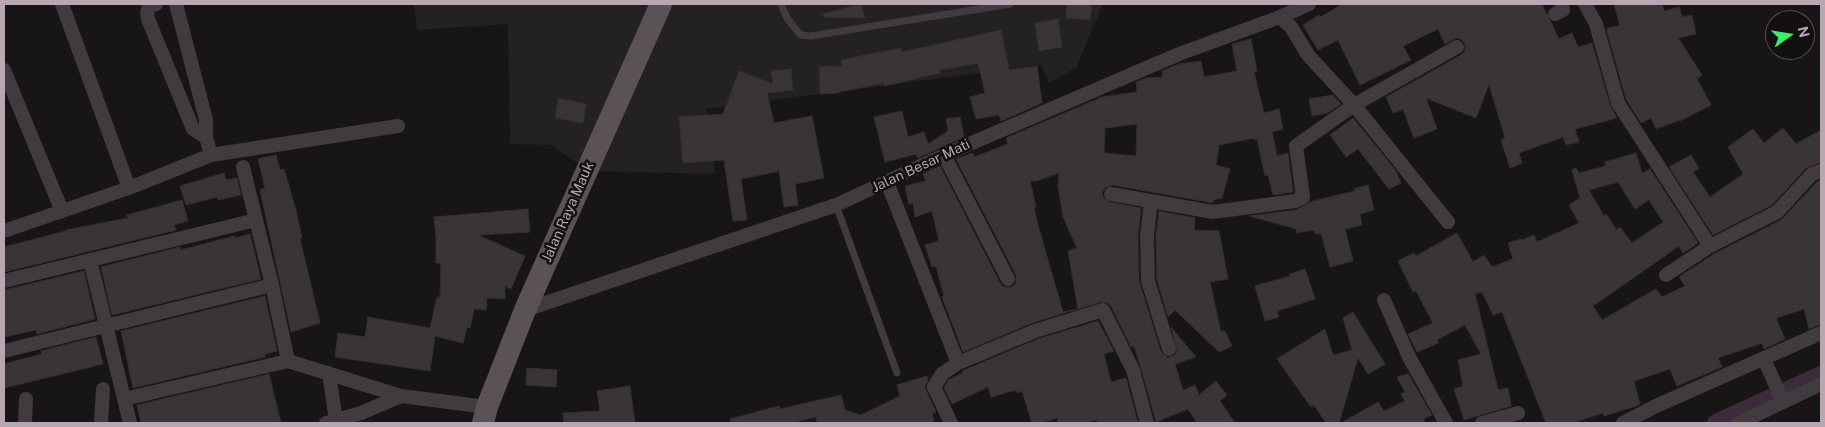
<!DOCTYPE html>
<style>
body{margin:0}
#map{position:relative;width:1825px;height:427px;overflow:hidden;background:#171516;font-family:"Public Sans",sans-serif}
canvas{display:block}
.frame{position:absolute;inset:0;border:5px solid #b8a7b3;pointer-events:none}
.north{position:absolute;left:1765px;top:10px;width:50px;height:50px;box-sizing:border-box;background:#121011;border:1px solid #544c52;border-radius:50%;rotate:77deg;font-size:14px;font-weight:700;line-height:20px;text-align:center;color:#b8a7b3}
.north::after{content:'';display:block;margin:auto;width:18px;height:22px;background:#2ff666;clip-path:polygon(50% 0,100% 100%,50% 72%,0 100%)}
</style>
<div id="map">
<canvas width="1825" height="427"></canvas>
<div class="frame"></div>
<div class="north">N</div>
</div>
<script>
const c = document.querySelector('canvas').getContext('2d');
c.lineJoin = 'round';
function paint(path, color) {
  c.fillStyle = color;
  c.fill(path, 'evenodd');
}
function shape(rows) {
  const path = new Path2D();
  for (const r of rows) {
    path.moveTo(r[0], r[1]);
    for (let i = 2; i < r.length; i += 2) path.lineTo(r[i], r[i + 1]);
  }
  return path;
}
function stroke(path, color, width, dash) {
  c.strokeStyle = color;
  c.lineWidth = width;
  c.lineCap = dash ? 'butt' : 'round';
  c.setLineDash(dash || []);
  c.stroke(path);
}
function drawText(font, color, halo, rows, align = 'center') {
  c.font = font + ' "Public Sans",sans-serif';
  c.lineWidth = 5;
  c.setLineDash([]);
  c.textBaseline = 'middle';
  c.strokeStyle = halo;
  c.fillStyle = color;
  for (const [text, x, y, turn = 0] of rows) {
    c.save();
    c.translate(x, y);
    c.rotate((+turn || 0) * Math.PI / 180);
    c.textAlign = isNaN(turn) ? turn : align;
    if (halo) c.strokeText(text, 0, 0);
    c.fillText(text, 0, 0);
    c.restore();
  }
}
paint(shape([
 [414,4,1103,4,1076,68,1049,83,1041,65,706,109,715,174,589,171,551,145,510,144,508,24,417,30]
]), '#242122');
stroke(shape([
 [1716,423,1821,375]
]), '#3c2b3b', 18);
const building = shape([
 [861,4,865,18,824,17,823,14,861,4],
 [1067,4,1092,4,1090,20,1066,18,1067,4],
 [1342,4,1542,4,1559,39,1572,33,1578,47,1592,43,1610,105,1617,118,1575,129,1579,142,1566,145,1563,137,1519,153,1522,163,1510,168,1501,140,1505,138,1489,84,1476,118,1426,98,1437,129,1414,138,1403,109,1393,113,1386,97,1461,55,1465,51,1465,43,1461,39,1457,38,1445,44,1438,29,1403,46,1411,60,1360,85,1338,40,1318,50,1303,25,1319,15,1321,17,1342,4],
 [1614,4,1662,4,1664,11,1679,7,1682,17,1692,15,1696,34,1678,38,1702,75,1697,79,1711,105,1680,121,1680,120,1656,129,1651,118,1641,123,1626,99,1607,32,1607,28,1620,26,1614,4],
 [1058,19,1062,47,1039,51,1035,23,1058,19],
 [1001,30,1009,70,1037,66,1042,103,1001,121,999,115,976,119,970,97,985,93,978,63,940,70,940,73,884,86,883,83,839,92,839,93,820,94,819,67,842,66,841,60,901,48,902,52,1001,30],
 [1251,39,1257,71,1254,72,1264,113,1279,109,1283,129,1272,132,1277,156,1288,153,1293,192,1273,195,1268,175,1265,176,1257,139,1254,140,1254,138,1219,145,1216,165,1230,169,1222,198,1213,200,1214,203,1113,185,1105,188,1102,193,1103,197,1109,202,1141,208,1138,236,1139,281,1161,352,1168,358,1175,355,1177,351,1171,327,1196,357,1175,364,1183,390,1195,385,1199,395,1216,381,1227,395,1220,401,1235,423,1197,423,1188,409,1156,422,1141,368,1134,346,1131,347,1111,306,1108,303,1101,302,1078,309,1068,251,1077,248,1063,217,1058,186,1059,173,1036,181,1030,181,1036,207,1034,207,1038,225,1063,312,1077,309,1032,323,963,352,942,297,944,296,936,266,932,267,925,245,939,241,932,211,915,217,913,203,909,204,905,186,926,181,923,174,940,166,1000,283,1004,287,1012,287,1016,283,1016,275,956,159,973,153,974,157,1008,144,1006,138,1102,97,1137,92,1136,82,1146,78,1163,77,1162,71,1179,64,1201,61,1204,77,1237,71,1232,44,1251,39],
 [1137,124,1136,156,1104,153,1105,128,1137,124],
 [791,69,793,90,767,93,774,123,812,116,824,178,795,184,798,205,784,207,779,171,741,179,747,220,733,221,724,160,683,163,679,117,723,114,739,71,773,84,771,71,791,69],
 [1333,95,1341,104,1327,113,1312,116,1309,99,1333,95],
 [558,98,586,104,583,123,555,118,558,98],
 [902,111,908,137,924,132,928,144,948,131,946,119,960,117,964,137,918,158,916,154,885,162,874,117,902,111],
 [1353,118,1396,171,1401,183,1389,189,1358,149,1346,157,1330,135,1353,118],
 [1783,128,1796,144,1821,130,1821,162,1806,168,1772,205,1713,235,1669,167,1691,155,1699,169,1693,172,1710,197,1743,174,1728,147,1753,129,1764,143,1783,128],
 [1636,153,1642,173,1650,169,1698,243,1683,253,1679,246,1593,306,1602,320,1656,289,1662,297,1685,286,1679,277,1714,254,1781,220,1817,182,1821,180,1821,324,1809,329,1804,309,1776,318,1785,339,1764,349,1762,343,1718,358,1722,367,1677,386,1670,369,1634,381,1640,404,1636,406,1604,416,1603,413,1572,423,1546,423,1502,312,1493,315,1482,292,1475,294,1498,390,1508,388,1511,406,1464,420,1454,389,1463,386,1458,360,1481,354,1465,325,1437,340,1438,343,1417,352,1408,334,1433,323,1416,291,1413,292,1398,261,1414,253,1416,256,1457,233,1473,262,1484,255,1492,267,1513,259,1508,243,1521,239,1522,240,1534,235,1537,242,1579,223,1569,205,1580,198,1572,170,1576,168,1579,173,1606,166,1605,162,1636,153],
 [1618,182,1635,209,1649,200,1663,222,1632,243,1620,227,1617,230,1606,214,1604,216,1589,190,1618,182],
 [276,155,280,170,284,169,296,210,302,238,300,239,320,323,291,332,260,190,265,188,258,159,276,155],
 [224,173,226,180,237,178,241,195,218,200,217,197,186,205,180,186,224,173],
 [1368,185,1374,210,1360,214,1362,225,1345,229,1353,261,1330,267,1321,233,1315,234,1314,230,1296,233,1297,229,1249,216,1296,210,1310,202,1355,191,1354,189,1368,185],
 [182,200,188,221,174,225,176,230,4,272,4,247,66,231,66,230,128,218,127,215,182,200],
 [528,209,530,232,478,235,525,256,511,289,505,286,505,299,487,298,486,310,474,309,470,328,467,327,463,343,435,336,430,371,335,357,338,333,365,337,368,317,430,328,437,297,440,298,441,263,436,263,436,237,434,217,528,209],
 [1159,211,1195,218,1194,230,1219,231,1228,279,1210,282,1221,332,1225,331,1232,346,1219,352,1175,310,1168,317,1157,280,1156,236,1159,211],
 [250,234,261,279,112,315,101,267,180,247,180,250,235,236,235,238,250,234],
 [1305,269,1315,299,1277,311,1279,317,1265,321,1255,286,1290,276,1290,274,1305,269],
 [84,271,95,319,37,334,36,330,4,337,4,290,84,271],
 [265,296,277,351,265,354,265,357,133,388,121,331,265,296],
 [1353,312,1385,364,1368,374,1358,358,1339,423,1326,423,1314,405,1311,407,1277,359,1325,329,1333,355,1352,350,1343,318,1353,312],
 [1098,321,1114,351,1104,354,1111,382,1126,378,1138,423,1098,423,1097,420,1081,423,1058,423,1057,418,1040,423,1032,423,1022,391,1017,393,1016,390,991,397,988,387,952,404,944,388,948,380,963,373,962,371,1038,339,1098,321],
 [96,337,103,364,4,388,4,364,42,354,41,351,96,337],
 [527,368,557,370,556,387,526,385,527,368],
 [269,374,281,423,141,423,137,405,269,374],
 [1408,374,1432,415,1423,419,1426,423,1341,423,1378,402,1384,411,1405,401,1401,394,1405,392,1397,377,1408,374],
 [927,376,928,380,925,386,926,390,936,412,932,414,934,421,928,423,817,423,816,417,791,423,731,423,730,419,779,406,780,409,841,395,845,410,861,415,900,396,897,385,927,376],
 [630,386,635,423,564,423,563,413,600,411,597,391,630,386]
]);
paint(building, '#393537');
stroke(building, '#332f31', 1);
stroke(shape([
 [781,4,787,18,798,32,801,35,811,36,1010,4],
 [836,205,897,373]
]), '#413b3f', 7);
stroke(shape([
 [62,4,129,188],
 [156,4,149,7,147,12,148,19,193,129,206,137],
 [176,4,206,120,206,137,211,155],
 [1585,4,1596,24,1618,103,1710,246,1777,212,1812,174,1821,171],
 [1555,14,1563,10,1562,4],
 [1280,17,1291,27,1308,55,1354,105,1448,222],
 [4,70,62,211],
 [944,155,1008,279],
 [243,167,272,285,288,361],
 [887,182,958,363],
 [1111,194,1213,212,1295,201,1303,197,1296,146,1354,105,1457,47],
 [1151,201,1147,236,1148,281,1169,349],
 [4,231,129,188,211,155,398,126],
 [90,260,130,423],
 [1666,275,1710,246],
 [4,281,256,220],
 [1384,300,1409,357,1446,423],
 [525,310,836,205,944,155,1179,54,1280,17,1309,4],
 [4,351,272,285],
 [1764,359,1783,402],
 [329,373,336,421],
 [124,399,288,361,401,396,487,407],
 [25,423,26,399],
 [101,423,103,389],
 [326,423,361,413,401,396],
 [951,423,934,387,942,374,958,363,1035,331,1103,310,1133,370,1147,423],
 [1482,423,1518,413],
 [1623,423,1656,406,1821,333],
 [1739,423,1821,384]
]), '#413b3f', 14);
stroke(shape([
 [483,423,487,407,525,310,661,4]
]), '#5b5258', 22);
drawText('14px', '#b8a7b3', '#121011', [
 ["Jalan Besar Mati",921,166,-25],
 ["Jalan Raya Mauk",568,212,-66]
]);
</script>
